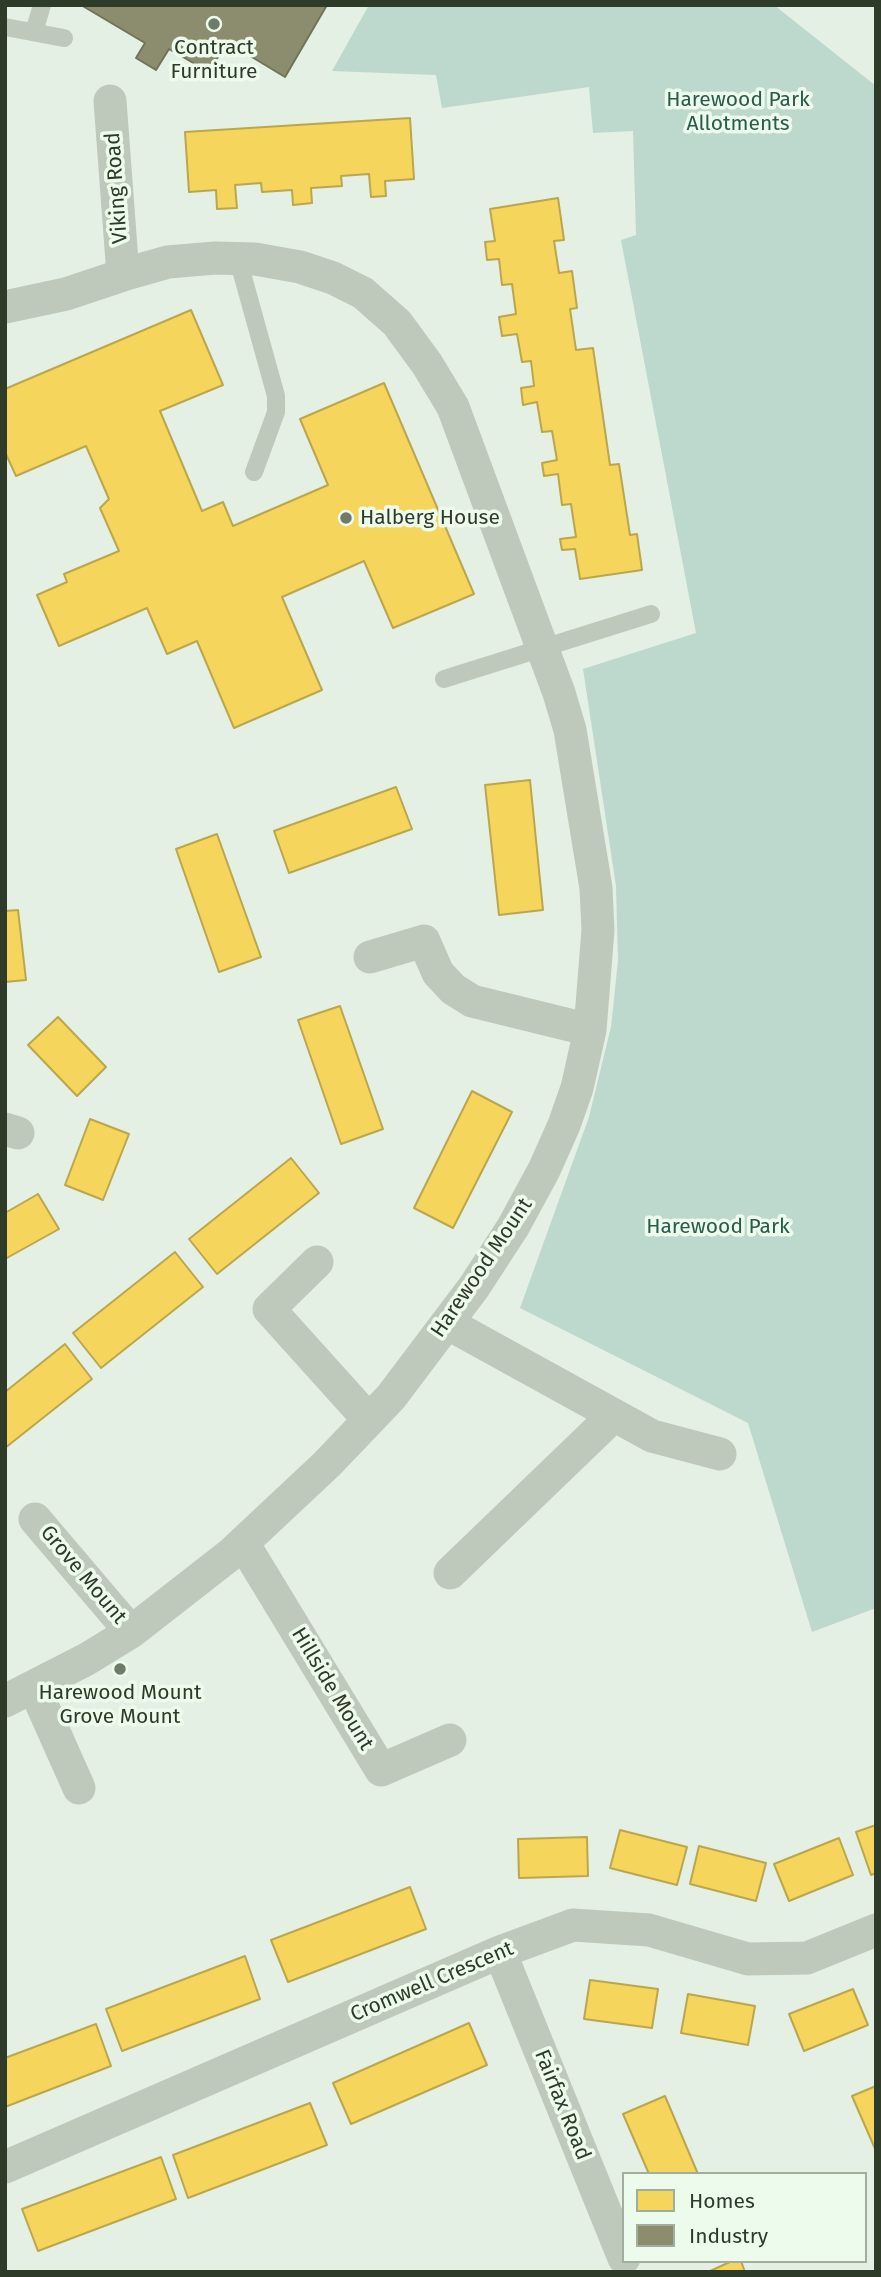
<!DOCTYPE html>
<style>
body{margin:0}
#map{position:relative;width:881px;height:2277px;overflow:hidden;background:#e4f0e3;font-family:"Fira Sans",sans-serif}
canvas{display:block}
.frame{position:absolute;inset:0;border:7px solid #2f3b29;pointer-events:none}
.legend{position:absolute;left:622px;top:2172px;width:245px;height:91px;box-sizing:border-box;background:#edfbec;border:2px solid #a1ae9e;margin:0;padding:9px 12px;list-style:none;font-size:21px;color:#2f3b29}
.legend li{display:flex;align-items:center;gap:14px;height:35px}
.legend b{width:35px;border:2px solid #a1ae9e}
</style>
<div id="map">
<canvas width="881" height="2277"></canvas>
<div class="frame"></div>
<ul class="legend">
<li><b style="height:19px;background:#f6d55c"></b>Homes</li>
<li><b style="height:19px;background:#8c8c6e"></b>Industry</li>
</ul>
</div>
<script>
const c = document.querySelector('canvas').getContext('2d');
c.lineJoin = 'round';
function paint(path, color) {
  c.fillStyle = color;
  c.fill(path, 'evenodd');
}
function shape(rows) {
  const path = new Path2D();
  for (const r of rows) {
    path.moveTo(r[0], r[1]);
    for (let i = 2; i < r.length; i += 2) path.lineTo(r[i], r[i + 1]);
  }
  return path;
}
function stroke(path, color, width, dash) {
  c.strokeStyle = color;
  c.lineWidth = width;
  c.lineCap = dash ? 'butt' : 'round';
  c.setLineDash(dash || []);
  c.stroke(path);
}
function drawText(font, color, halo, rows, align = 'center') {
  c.font = font + ' "Fira Sans",sans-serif';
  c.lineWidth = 7;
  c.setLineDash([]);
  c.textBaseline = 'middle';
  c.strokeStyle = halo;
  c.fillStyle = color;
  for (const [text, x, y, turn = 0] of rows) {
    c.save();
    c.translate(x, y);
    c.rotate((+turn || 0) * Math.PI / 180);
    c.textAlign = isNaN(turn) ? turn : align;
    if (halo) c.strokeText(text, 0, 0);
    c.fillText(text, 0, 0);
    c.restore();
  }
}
paint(shape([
 [369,5,774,5,876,86,876,1608,812,1632,748,1423,520,1308,589,1117,611,1027,618,961,616,886,583,669,696,633,621,240,636,235,633,131,593,133,589,87,442,108,436,75,332,71]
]), '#bdd8cc');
const homes = shape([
 [410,118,414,179,385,181,386,196,371,197,369,174,341,176,342,186,311,188,312,203,293,205,292,190,262,192,261,183,235,185,237,208,217,209,216,190,189,192,185,132,410,118],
 [558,198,564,240,554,241,559,273,572,271,577,308,570,309,576,350,593,348,610,465,619,464,630,535,637,534,642,570,580,579,575,549,562,550,560,539,576,537,571,504,562,505,558,474,544,476,542,463,557,460,552,431,542,432,537,402,523,405,521,388,534,386,531,361,522,362,517,334,502,336,499,317,516,314,512,284,502,285,499,259,487,260,485,242,495,241,490,209,558,198],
 [191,310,223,385,160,411,202,511,223,502,233,526,328,485,300,419,384,383,474,594,393,628,364,561,282,597,322,690,234,728,197,641,167,654,147,608,59,646,37,595,67,582,64,574,119,551,100,508,109,499,86,446,16,476,5,452,5,389,191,310],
 [530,780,543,910,499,915,485,785,530,780],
 [396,787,412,829,289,873,274,831,396,787],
 [217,834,261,957,219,972,176,849,217,834],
 [18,910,26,980,5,982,5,911,18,910],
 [340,1006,383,1129,341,1144,298,1020,340,1006],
 [58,1017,106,1067,77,1096,28,1045,58,1017],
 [472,1091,512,1112,453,1228,414,1208,472,1091],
 [90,1119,129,1134,103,1200,65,1185,90,1119],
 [291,1158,319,1193,217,1274,189,1239,291,1158],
 [38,1194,59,1229,5,1259,5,1213,38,1194],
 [175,1252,203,1287,101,1368,73,1333,175,1252],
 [65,1344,92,1379,5,1448,5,1392,65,1344],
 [876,1825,876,1873,871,1875,856,1832,876,1825],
 [620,1830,687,1847,677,1885,610,1868,620,1830],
 [587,1837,588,1876,519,1878,518,1839,587,1837],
 [839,1838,853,1875,789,1901,774,1864,839,1838],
 [699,1846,766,1863,756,1901,690,1884,699,1846],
 [410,1887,426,1929,288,1982,271,1940,410,1887],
 [245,1956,260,1999,122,2051,106,2009,245,1956],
 [590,1980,658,1989,652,2028,584,2019,590,1980],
 [853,1989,868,2025,804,2051,789,2014,853,1989],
 [688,1994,755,2006,748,2045,681,2033,688,1994],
 [469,2023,487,2065,351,2124,333,2083,469,2023],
 [96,2024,111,2066,5,2107,5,2058,96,2024],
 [876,2086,876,2151,852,2096,876,2086],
 [665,2096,698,2174,649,2174,623,2114,665,2096],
 [310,2103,327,2145,188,2198,173,2155,310,2103],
 [161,2157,176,2199,38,2251,22,2209,161,2157],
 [732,2261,741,2261,745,2272,708,2272,732,2261]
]);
paint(homes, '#f6d55c');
stroke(homes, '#baa74d', 2);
const industry = shape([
 [81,5,327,5,285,77,227,42,209,72,169,49,156,70,136,58,145,43,81,5]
]);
paint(industry, '#8c8c6e');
stroke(industry, '#707459', 2);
stroke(shape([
 [5,27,64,38],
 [34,32,42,5],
 [238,259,276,396,276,412,254,472],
 [444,679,651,614]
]), '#bec9bc', 18);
stroke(shape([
 [110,101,123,275],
 [5,307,66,294,129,273,168,262,215,258,255,259,300,267,333,278,363,293,397,323,427,364,453,407,559,693,570,730,596,888,598,930,590,1030,577,1088,564,1125,544,1170,513,1227,474,1287,391,1397,327,1464,231,1554,131,1632,87,1659,5,1701],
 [370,957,424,941,438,973,453,989,472,1001,590,1030],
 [5,1129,18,1133],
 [317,1262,269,1309,369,1420],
 [447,1323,652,1436,720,1454],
 [35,1519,131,1632],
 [243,1543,381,1770,450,1740],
 [450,1573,613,1416],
 [34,1687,79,1788],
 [500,1952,624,2258],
 [5,2167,500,1952,573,1925,649,1930,748,1959,807,1958,876,1930]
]), '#bec9bc', 33);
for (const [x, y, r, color] of [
 [214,24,7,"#6e7a6a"],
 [346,518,7,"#6e7a6a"],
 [120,1669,7,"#6e7a6a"]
]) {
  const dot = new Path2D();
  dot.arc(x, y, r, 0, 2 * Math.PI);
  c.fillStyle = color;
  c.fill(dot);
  stroke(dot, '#edfbec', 2.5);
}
drawText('21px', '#2f3b29', '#edfbec', [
 ["Contract",214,48],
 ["Furniture",214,72],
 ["Halberg House",360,518,"left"],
 ["Harewood Mount",120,1693],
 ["Grove Mount",120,1717]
]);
drawText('21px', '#2b5b4f', '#edfbec', [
 ["Harewood Park",738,100],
 ["Allotments",738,124],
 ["Harewood Park",718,1227]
]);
drawText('21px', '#2f3b29', '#edfbec', [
 ["Viking Road",117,188,-94],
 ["Harewood Mount",482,1268,-56],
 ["Grove Mount",83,1575,50],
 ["Hillside Mount",332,1689,59],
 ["Cromwell Crescent",432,1982,-23],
 ["Fairfax Road",562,2105,68]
]);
</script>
